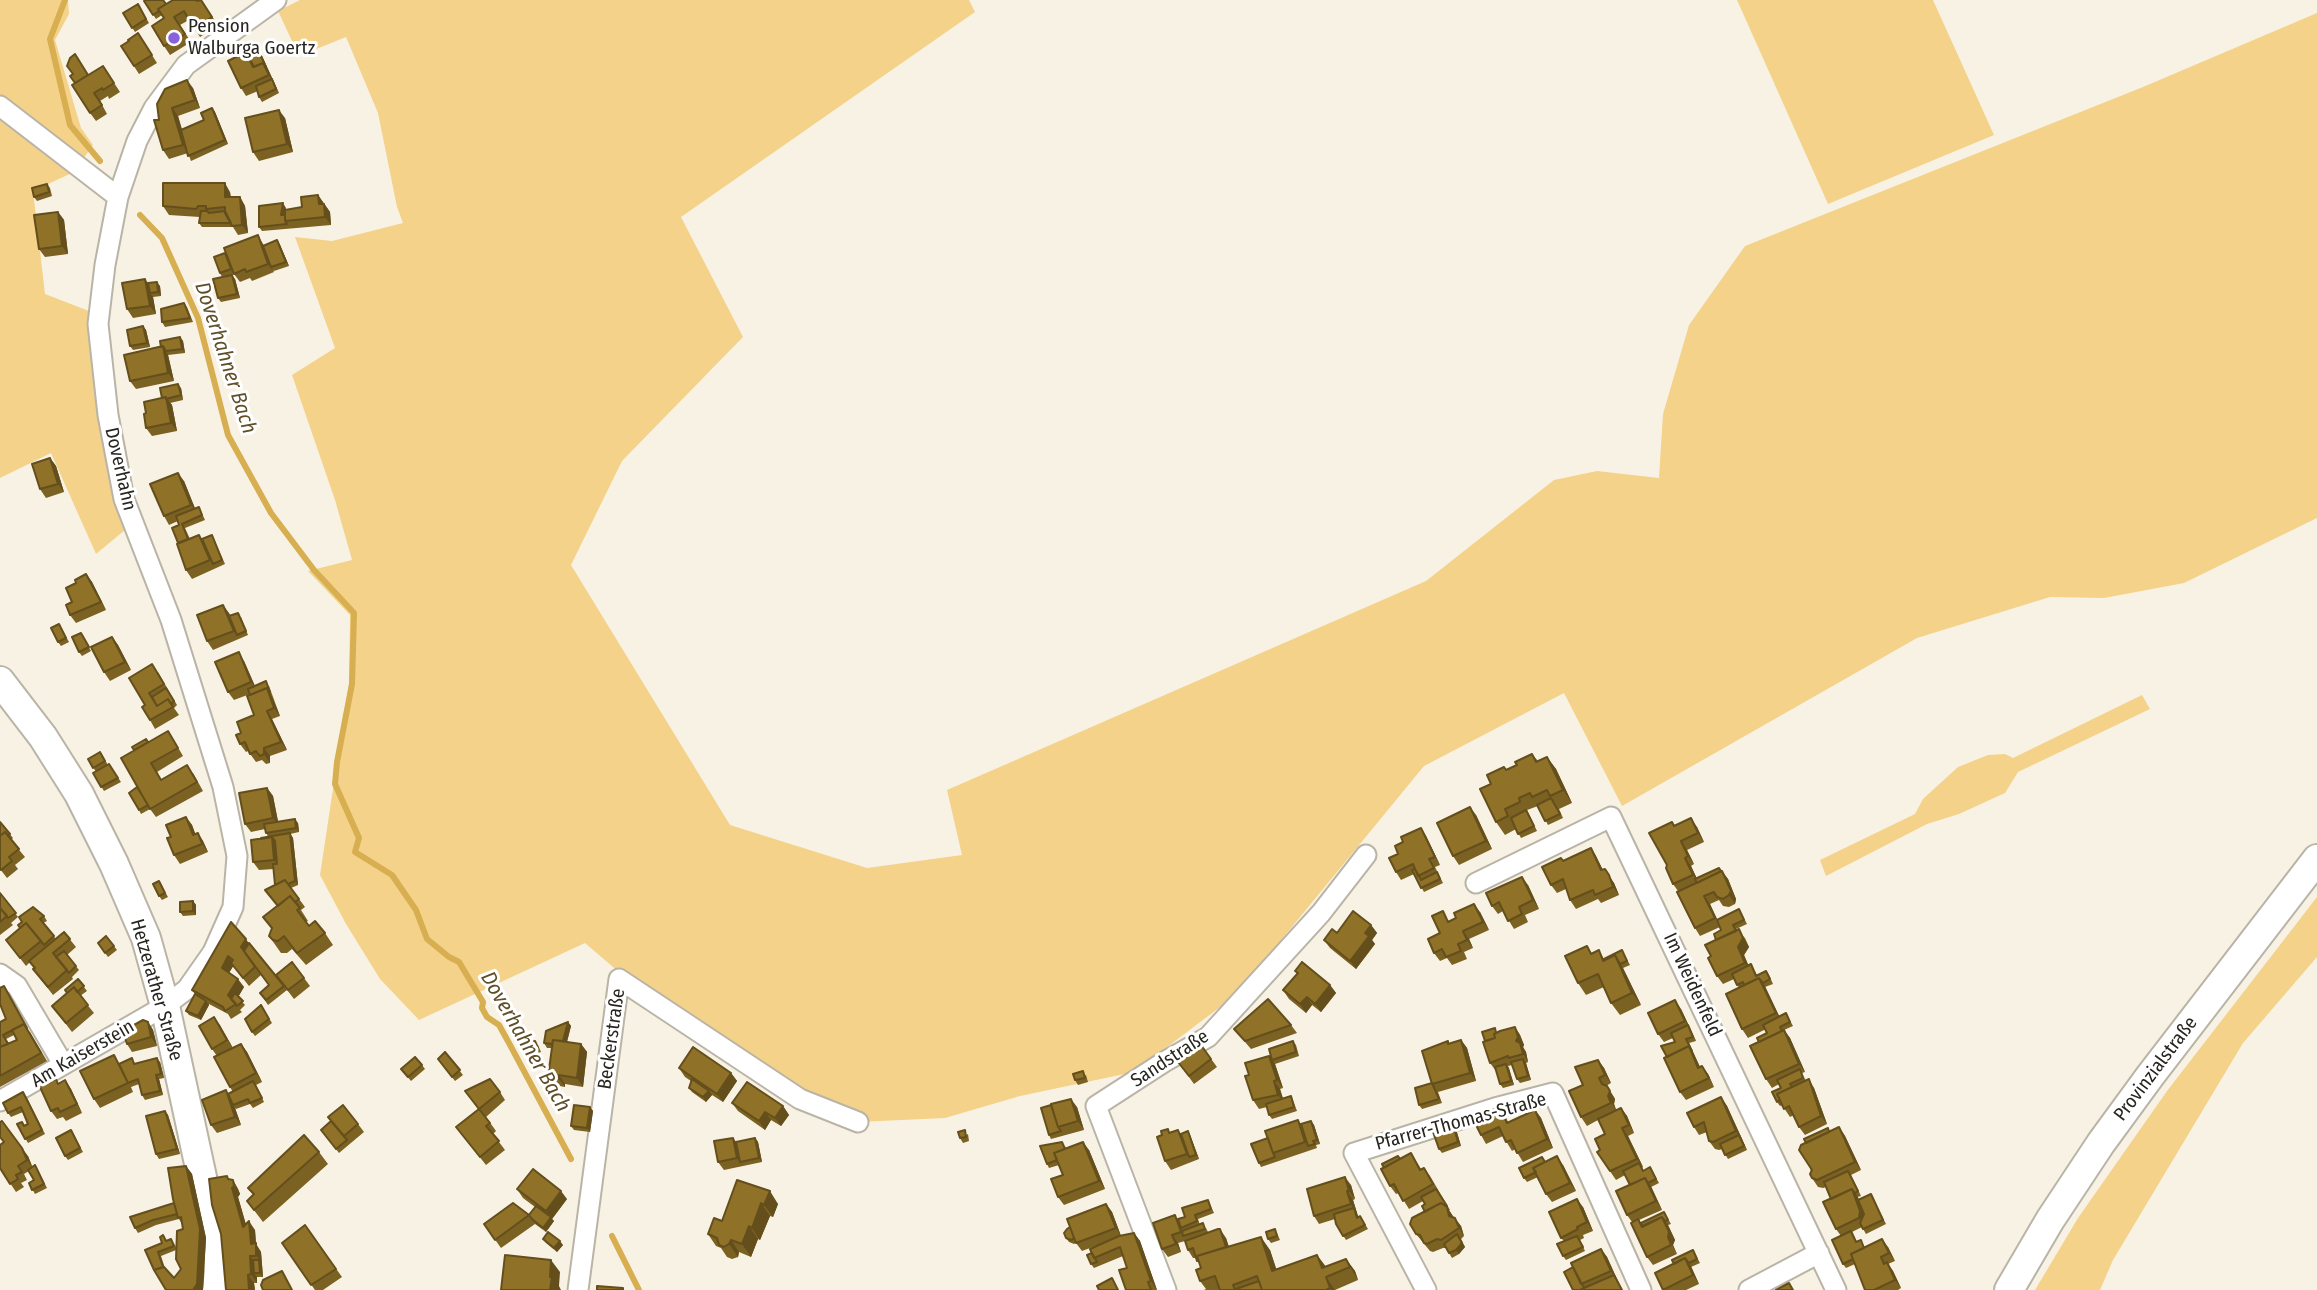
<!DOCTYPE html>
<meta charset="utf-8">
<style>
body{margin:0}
canvas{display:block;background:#f8f2e4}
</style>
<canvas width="2317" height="1290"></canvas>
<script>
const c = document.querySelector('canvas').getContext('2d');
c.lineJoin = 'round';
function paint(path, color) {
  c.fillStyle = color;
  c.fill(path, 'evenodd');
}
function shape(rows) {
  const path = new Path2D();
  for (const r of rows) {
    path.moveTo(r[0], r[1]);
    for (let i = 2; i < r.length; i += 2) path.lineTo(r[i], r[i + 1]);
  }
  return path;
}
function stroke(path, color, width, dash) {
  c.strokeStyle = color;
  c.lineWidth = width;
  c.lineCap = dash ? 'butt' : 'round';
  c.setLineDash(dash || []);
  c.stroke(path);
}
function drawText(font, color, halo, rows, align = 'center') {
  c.font = font + ' "Fira Sans Condensed",sans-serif';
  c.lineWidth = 6;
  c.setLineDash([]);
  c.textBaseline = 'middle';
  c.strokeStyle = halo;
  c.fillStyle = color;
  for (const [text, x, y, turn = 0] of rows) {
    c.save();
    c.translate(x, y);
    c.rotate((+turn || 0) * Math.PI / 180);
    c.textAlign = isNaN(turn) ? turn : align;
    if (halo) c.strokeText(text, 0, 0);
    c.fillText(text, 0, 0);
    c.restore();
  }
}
paint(shape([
 [0,0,68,0,69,14,55,40,81,128,93,145,74,172,33,191,45,294,89,311,103,444,125,530,96,554,51,453,0,478],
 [300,0,969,0,975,12,681,217,743,337,622,461,571,565,730,825,867,868,962,855,947,790,1426,581,1554,480,1597,471,1659,478,1663,414,1689,325,1745,246,2143,87,2317,13,2317,518,2184,583,2104,598,2050,597,1917,638,1622,806,1564,693,1424,766,1236,995,1134,1072,1020,1096,945,1118,858,1122,655,1003,585,943,419,1020,380,979,346,924,320,875,349,683,350,615,308,571,352,560,335,500,292,375,335,348,295,237,332,241,403,223,397,207,378,113,346,37,299,56,278,11],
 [1737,0,1933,0,1994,135,1828,204],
 [2142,695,2150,709,2018,772,2005,793,1959,814,1927,824,1826,876,1820,860,1915,814,1923,799,1958,767,1988,755,2005,754,2013,758],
 [2317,897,2317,957,2243,1043,2113,1260,2100,1290,2035,1290,2078,1218,2167,1091]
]), '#f4d28a');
stroke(shape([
 [65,0,50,39,70,125,100,161],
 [140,215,162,238,198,318,228,435,271,513,314,570,354,613,352,684,337,762,335,784,359,838,355,852,392,875,416,910,427,939,449,957,459,962,483,1002,482,1008,487,1017,499,1025,509,1043,571,1159],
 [612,1236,639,1290]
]), '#d7ae50', 6);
const street = shape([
 [0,106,118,197],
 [1476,883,1611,817,1836,1290],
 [0,974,17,986,63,1064],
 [0,1101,165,1006,187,989,213,952,233,907,237,856,223,787,171,620,124,499,108,415,98,324,105,265,118,197,137,141,154,108,186,65,276,0],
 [578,1290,619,979,800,1099,858,1122],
 [1166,1290,1096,1106,1164,1062,1208,1037,1321,913,1366,855],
 [1426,1290,1354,1153,1495,1108,1553,1093,1641,1290],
 [1749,1290,1819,1253]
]);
const secondary = shape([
 [0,681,43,737,79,794,114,864,146,938,165,1006,211,1219,219,1271,217,1290],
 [2009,1290,2050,1220,2101,1143,2150,1076,2317,859]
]);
stroke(street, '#bab4a7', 23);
stroke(secondary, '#bab4a7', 32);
stroke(street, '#fff', 19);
stroke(secondary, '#fff', 28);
paint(shape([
 [201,0,218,25,200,37,189,20,180,25,191,42,170,55,164,46,164,18,162,15,156,19,144,1,166,4],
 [138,4,149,23,135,32,123,13],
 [138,33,157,63,139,74,121,46,129,41],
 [246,52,248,56,262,56,279,93,262,102,259,97,258,91,246,96,241,88],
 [103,66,120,92,109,99,108,96,100,101,107,114,96,121,90,113,88,75],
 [193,88,200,108,178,116,182,129,204,120,212,108,215,112,228,144,191,161,188,153,169,159,163,150,159,120],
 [285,118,293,152,259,161,253,152],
 [47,184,50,188,52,196,37,201,34,197],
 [230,192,231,197,240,197,245,206,248,233,238,235,233,227,202,227,199,223,200,217,169,215,163,206],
 [318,195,330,212,331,225,262,231,259,227,286,208,284,215,302,207],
 [58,212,64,220,68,254,45,257,39,249],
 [277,240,280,245,289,266,274,271,273,270,274,272,252,281,250,278,240,282,234,274,229,276,235,279,240,298,221,302,218,298,222,277,220,273,263,244,264,246],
 [148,283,160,286,161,296,153,297,156,314,133,318,127,309],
 [184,303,187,307,193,322,165,327,162,322],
 [143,326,146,330,150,347,133,350,130,346],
 [180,337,183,341,185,353,168,355,174,381,136,389,130,381,161,347],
 [181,388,183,400,170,403,172,405,177,431,152,436,146,428,162,398],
 [50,458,56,466,64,492,46,498,40,489],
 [184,481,195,509,199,507,205,520,185,528,190,539,202,539,212,535,214,539,225,564,192,579,186,570,179,544,179,525,178,521,169,525,164,516],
 [86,574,92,582,106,610,76,623,70,615,72,602,76,583],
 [229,613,230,616,241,617,248,635,213,650,207,641],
 [62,629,69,642,61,646,58,642],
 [81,633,91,651,82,656,79,652],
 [112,637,118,645,131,670,110,681,104,672],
 [244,661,255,686,269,686,280,716,272,719,287,750,270,756,270,763,266,764,262,760,256,762,248,751,246,752,240,744,241,733,254,715,250,694,234,700,228,692],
 [158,672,177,705,174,708,179,715,155,729,150,720,145,705,129,678],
 [173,739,183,756,157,772,161,780,193,773,203,791,156,817,150,809,141,814,139,810,134,750,148,742],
 [100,752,108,765,109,764,121,782,104,791,93,773,96,772,88,759],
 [1532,754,1538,761,1547,757,1556,769,1572,803,1559,809,1563,818,1548,825,1538,806,1527,810,1537,831,1521,838,1516,829,1505,835,1496,822,1491,784,1507,770,1517,765],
 [267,788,273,796,278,822,298,823,299,832,290,834,293,838,298,885,291,888,305,907,301,910,308,921,306,922,309,926,325,933,333,945,306,965,292,949,287,953,281,953,269,936,272,929,263,917,278,906,274,869,259,870,253,862,261,839,268,837,265,829,251,832,245,824],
 [1476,815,1492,849,1459,865,1453,856],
 [186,817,192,825,195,834,198,833,203,841,208,852,180,864,174,855,171,837],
 [0,822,13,838,11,840,25,857,15,865,18,869,7,878,0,869],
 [1675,826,1697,827,1704,842,1687,850,1694,864,1691,866,1697,879,1719,868,1728,879,1736,899,1735,904,1729,907,1723,906,1719,900,1710,904,1717,920,1742,914,1747,924,1736,929,1745,938,1749,947,1744,955,1748,965,1751,964,1757,975,1766,971,1769,975,1773,984,1765,987,1779,1016,1786,1013,1793,1026,1784,1030,1790,1038,1805,1072,1802,1073,1806,1081,1814,1088,1827,1124,1805,1135,1799,1127,1794,1115,1790,1117,1782,1105,1780,1106,1777,1102,1781,1088,1779,1084,1772,1088,1766,1079,1759,1042,1767,1033,1766,1029,1748,1038,1742,1029,1739,988,1734,979,1723,984,1717,976,1711,956,1716,940,1721,930,1720,927,1700,936,1695,928,1678,891,1673,884,1667,865],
 [1421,828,1426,836,1440,865,1435,867,1443,883,1424,892,1414,874,1401,880,1396,872,1398,854,1403,842],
 [1591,848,1596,856,1603,870,1614,883,1619,895,1601,903,1598,899,1576,909,1570,900,1566,889,1557,893,1551,885,1563,861],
 [159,881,168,897,162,900,159,896],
 [1528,885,1539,909,1525,915,1528,922,1514,929,1503,911,1498,914,1492,906],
 [0,893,18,917,11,923,13,925,0,935],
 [193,901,196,905,196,915,183,916,180,912],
 [1480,912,1489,930,1469,939,1473,948,1464,952,1467,959,1452,965,1447,958,1440,961,1434,953,1440,933,1450,921],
 [44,916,47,921,43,923,56,939,64,932,76,947,67,955,79,970,72,977,73,979,53,995,39,977,33,969,34,968,30,962,26,966,6,940,20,928],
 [231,922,281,982,292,962,310,986,294,999,284,986,287,990,268,1005,260,993,269,985,261,975,249,986,233,966,229,973,244,987,238,997,245,1005,240,1010,239,1009,242,1012,231,1019,228,1014,209,1004,209,1005,201,1020,189,1015,186,1011,195,994,192,990],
 [1371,925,1377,933,1372,940,1375,944,1356,969,1330,948,1324,940,1337,933],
 [106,936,117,950,108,957,98,943],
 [1587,946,1592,954,1599,950,1604,959,1622,950,1630,965,1623,968,1641,1005,1620,1015,1611,1003,1604,987,1586,995,1578,983],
 [1295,971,1330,985,1336,993,1321,1012,1312,1005,1306,1013,1289,999,1283,990,1297,974],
 [78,979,87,991,80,996,94,1013,72,1032,52,1006,67,993],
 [261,1005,272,1023,255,1036,252,1032],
 [1681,1009,1696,1041,1689,1043,1700,1067,1708,1074,1714,1087,1686,1100,1680,1092,1667,1057,1675,1042,1673,1038,1664,1042,1658,1034],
 [214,1017,233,1048,241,1044,247,1052,262,1082,256,1085,264,1102,253,1108,250,1104,236,1109,235,1108,241,1125,217,1133,211,1125,226,1090,228,1094,233,1092,230,1087,217,1056,212,1049],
 [0,1022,30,1032,47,1061,0,1087],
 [14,1035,17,1040,9,1043,6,1039],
 [148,1022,153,1030,157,1046,132,1052,127,1044],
 [568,1022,571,1026,567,1042,581,1044,587,1052,583,1087,565,1084,565,1087,554,1085,548,1077,552,1048,547,1048,544,1043],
 [1291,1025,1297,1033,1251,1049,1234,1029],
 [1515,1027,1520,1035,1524,1045,1523,1047,1526,1052,1528,1062,1526,1063,1531,1080,1520,1083,1517,1079,1512,1065,1508,1066,1514,1085,1503,1088,1500,1084,1496,1071,1490,1063,1485,1041,1498,1032],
 [1461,1040,1467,1048,1476,1081,1438,1092,1442,1103,1422,1109,1419,1105,1432,1083,1449,1043],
 [1293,1041,1296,1045,1299,1056,1275,1064,1283,1088,1280,1089,1283,1098,1291,1096,1293,1100,1297,1111,1272,1119,1269,1115,1267,1107,1259,1109,1253,1100,1249,1075,1269,1056,1272,1060],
 [538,1045,541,1052,530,1056,528,1052],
 [1201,1045,1217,1067,1194,1084,1178,1062],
 [445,1052,463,1075,455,1081,438,1059],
 [132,1058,135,1064,160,1062,164,1078,159,1079,163,1095,145,1100,142,1095,139,1084,131,1087,133,1092,100,1108,94,1099,120,1064],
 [1598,1060,1604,1068,1611,1083,1606,1086,1607,1086,1615,1099,1614,1104,1616,1110,1621,1108,1627,1116,1634,1133,1628,1136,1643,1167,1642,1168,1643,1171,1650,1167,1659,1183,1651,1187,1662,1210,1639,1220,1641,1223,1667,1217,1671,1224,1668,1225,1675,1240,1673,1245,1677,1254,1653,1265,1647,1257,1632,1222,1627,1215,1630,1185,1625,1175,1616,1180,1597,1152,1600,1150,1605,1134,1598,1120,1587,1126,1581,1117,1583,1085],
 [422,1065,425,1069,411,1081,401,1069],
 [679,1068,731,1073,737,1081,723,1102,712,1095,706,1102,692,1092,689,1088,691,1081,685,1077],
 [1086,1075,1088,1082,1078,1085,1075,1080],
 [65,1080,71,1089,82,1113,66,1121,63,1117,57,1119,51,1111,59,1083],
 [465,1091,500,1092,505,1100,486,1117,496,1131,493,1134,505,1150,486,1165,456,1127,478,1109],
 [26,1096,45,1134,28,1143,17,1124,24,1126,28,1124,23,1112,11,1117,8,1113],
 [1721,1097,1727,1106,1747,1150,1728,1159,1722,1149,1719,1150,1715,1149,1709,1141,1707,1132,1699,1135,1694,1127],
 [732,1103,783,1106,789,1115,781,1126,771,1120,765,1130,738,1111],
 [590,1107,593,1111,590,1132,574,1130,571,1126],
 [1077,1107,1084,1130,1051,1139,1049,1135],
 [1535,1110,1541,1118,1553,1148,1523,1162,1515,1149,1512,1151,1503,1136,1486,1144,1481,1135,1505,1115,1508,1122],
 [165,1111,168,1115,180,1154,159,1159,156,1154],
 [1298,1120,1301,1124,1311,1121,1314,1125,1320,1144,1316,1145,1317,1148,1261,1167,1259,1163,1268,1138],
 [331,1121,358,1124,364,1132,339,1153,321,1130],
 [1839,1127,1845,1136,1861,1170,1851,1175,1861,1196,1857,1197,1858,1200,1871,1194,1886,1224,1866,1234,1862,1227,1852,1232,1857,1242,1865,1247,1888,1247,1895,1261,1888,1264,1893,1271,1901,1288,1898,1290,1865,1290,1855,1264,1846,1268,1843,1264,1841,1236,1836,1229,1831,1199,1826,1187,1823,1188,1818,1187,1812,1178,1806,1143,1828,1128,1830,1132],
 [1456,1129,1461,1146,1442,1153,1439,1149],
 [71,1130,83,1152,68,1160,65,1156],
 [1178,1130,1181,1134,1188,1131,1190,1135,1199,1159,1171,1170,1165,1161,1170,1132],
 [968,1134,969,1141,963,1143,960,1138],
 [733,1138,736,1142,755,1138,758,1142,762,1162,724,1170,718,1162],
 [1065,1146,1066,1149,1089,1150,1105,1189,1064,1205,1058,1197,1063,1175,1059,1165,1049,1168,1047,1164],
 [319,1152,328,1164,263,1222,247,1201,253,1195,248,1188],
 [1411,1153,1421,1169,1424,1168,1430,1176,1450,1210,1449,1210,1453,1217,1461,1226,1464,1236,1461,1239,1465,1247,1459,1254,1452,1258,1446,1248,1443,1248,1433,1252,1430,1251,1416,1234,1425,1212,1425,1204,1423,1201,1409,1209,1399,1193,1396,1194,1390,1186,1400,1159],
 [28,1156,32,1167,38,1170,47,1188,35,1194,29,1183,34,1180,29,1171,24,1174,27,1180,21,1183,24,1187,16,1192,0,1168],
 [1546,1162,1563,1165,1576,1191,1552,1202,1546,1194,1538,1177,1527,1182,1524,1178],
 [186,1166,192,1174,206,1238,203,1290,166,1290,145,1250,171,1239,176,1247,183,1229,182,1224,179,1219,156,1225,138,1233,135,1228,174,1203],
 [176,1250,181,1269,174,1278,165,1268,161,1256],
 [230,1180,233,1180,238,1189,240,1194,238,1197,246,1225,255,1230,256,1244,261,1252,263,1277,257,1277,257,1283,254,1283,255,1290,221,1234],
 [737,1180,778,1204,773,1217,770,1216,760,1240,758,1239,751,1257,739,1252,738,1257,732,1259,727,1257,721,1248,716,1246,708,1234,722,1221],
 [1351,1185,1355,1199,1353,1200,1358,1217,1360,1216,1368,1229,1346,1240,1336,1224,1335,1219,1319,1224,1314,1216],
 [517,1189,567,1199,552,1219,554,1221,546,1232,535,1224,501,1248,484,1224,529,1215,535,1207,523,1198],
 [1208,1200,1210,1204,1214,1213,1198,1219,1200,1225,1206,1228,1208,1232,1226,1238,1229,1247,1270,1250,1276,1269,1317,1255,1326,1267,1346,1259,1355,1271,1358,1280,1335,1290,1204,1290,1206,1289,1200,1281,1201,1268,1200,1265,1196,1258,1193,1258,1188,1250,1185,1241,1178,1243,1181,1252,1168,1257,1162,1249,1178,1219,1185,1217],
 [1106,1204,1112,1212,1121,1236,1134,1233,1140,1241,1157,1290,1126,1290,1127,1268,1123,1256,1094,1268,1091,1264,1092,1253,1098,1245,1082,1251,1076,1243,1074,1244,1069,1242,1066,1238],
 [1583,1207,1593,1231,1583,1235,1584,1238,1580,1240,1585,1251,1566,1260,1563,1256,1564,1241,1561,1238],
 [305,1225,342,1277,323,1290,315,1290,282,1243],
 [1277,1233,1280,1240,1271,1243,1268,1239],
 [543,1239,563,1245,557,1252,546,1243],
 [1601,1249,1607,1257,1622,1290,1573,1290,1573,1267],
 [1693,1250,1700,1263,1691,1267,1699,1284,1686,1290,1663,1290,1674,1264]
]), '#7b6122');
paint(shape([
 [259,52,262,56,279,93,269,75],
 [187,80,193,88,200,108,195,100],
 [172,108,178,116,188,153,183,145],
 [212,108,215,112,228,144,225,140],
 [279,110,285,118,293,152,287,144],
 [225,183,230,192,231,206,225,197],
 [318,195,330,212,331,225,325,217,319,204],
 [240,197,245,206,248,233,242,225],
 [283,203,286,208,284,219,281,215],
 [58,212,64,220,68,254,62,246],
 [258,235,263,244,272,267,271,267,274,272,268,264],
 [277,240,280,245,289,266,286,262],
 [232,275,235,279,240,298,237,294],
 [145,279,151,287,150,293,153,297,156,314,150,306],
 [157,282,160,286,161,296,158,292],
 [143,326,146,330,150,347,147,343],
 [180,337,183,341,185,353,182,349],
 [163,346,168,355,174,381,168,373],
 [178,384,181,388,183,400,181,395],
 [166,397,172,405,177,431,171,423],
 [50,458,56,466,64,492,58,484],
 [178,473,184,481,197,513,191,505],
 [86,574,92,582,106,610,101,602],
 [223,605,229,613,238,634,237,635,234,631],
 [112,637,118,645,131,670,125,662],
 [239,652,244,661,257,691,251,682],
 [267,688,272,697,280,716,274,708],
 [267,711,272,719,287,750,281,742],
 [264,748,270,756,270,763,264,754],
 [1547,757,1556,769,1572,803,1563,790],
 [267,788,273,796,279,826,273,818],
 [1470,807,1476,815,1492,849,1486,841],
 [186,817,192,825,199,843,193,835],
 [1691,818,1697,827,1704,842,1698,833],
 [295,819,298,823,299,832,296,828],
 [1421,828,1426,836,1440,865,1435,857],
 [198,833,203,841,208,852,202,844],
 [290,833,293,838,298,885,295,881],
 [272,837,278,845,280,868,274,860],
 [1681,841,1687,850,1694,864,1688,856],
 [1591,848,1596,856,1607,879,1601,870],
 [1685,858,1691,866,1699,883,1693,875],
 [1605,869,1614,883,1619,895,1613,887],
 [1722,871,1728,879,1736,899,1735,904,1729,895],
 [1522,877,1528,885,1539,909,1533,900],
 [1704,896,1710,904,1721,927,1715,918],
 [193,901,196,905,196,915,193,911],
 [1474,904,1480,912,1489,930,1483,922],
 [1371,925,1377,933,1372,940,1375,944,1356,969,1350,961,1365,933],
 [1739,929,1749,947,1744,955,1751,971,1745,963,1738,947],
 [1463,931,1469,939,1473,948,1467,940],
 [246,939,251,947,246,955,241,947],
 [1615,955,1623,968,1641,1005,1632,993],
 [228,956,234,965,227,976,222,968],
 [1759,978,1765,986,1782,1022,1776,1013],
 [238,979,244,987,234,1004,228,995],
 [1330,985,1336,993,1321,1012,1315,1004],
 [1307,997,1312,1005,1306,1013,1300,1004],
 [1675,1000,1681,1009,1696,1041,1693,1037],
 [206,1001,209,1005,201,1020,198,1016],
 [214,1017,220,1025,233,1048,227,1040],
 [148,1022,153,1030,157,1046,151,1037],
 [568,1022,571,1026,565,1049,562,1045],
 [1515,1027,1520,1035,1524,1045,1523,1047,1526,1052,1528,1062,1516,1041],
 [1784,1030,1790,1038,1805,1072,1799,1064],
 [1686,1039,1689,1043,1704,1076,1698,1068],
 [1461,1040,1467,1048,1476,1081,1470,1073],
 [241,1044,247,1052,262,1082,256,1073],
 [581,1044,587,1052,583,1087,577,1078],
 [1269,1056,1275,1064,1283,1088,1277,1080],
 [157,1058,160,1062,164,1078,161,1074],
 [1523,1059,1526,1063,1531,1080,1528,1076],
 [1598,1060,1604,1068,1611,1083,1605,1075],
 [1506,1064,1509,1068,1514,1085,1511,1081],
 [1702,1066,1708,1074,1714,1087,1709,1078],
 [731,1073,737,1081,723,1102,717,1094],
 [156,1075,159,1079,163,1095,160,1091],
 [559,1075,565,1084,565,1087,559,1079],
 [1809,1079,1814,1088,1827,1124,1821,1116],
 [65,1080,71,1089,82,1113,77,1104],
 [1274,1081,1280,1089,1284,1103,1278,1095],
 [1607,1086,1615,1099,1614,1104,1617,1112,1608,1096],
 [226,1090,231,1098,233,1105,235,1108,241,1125,235,1117],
 [709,1091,712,1095,706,1102,703,1097],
 [1721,1097,1727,1106,1747,1150,1736,1131],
 [1071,1099,1077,1107,1084,1130,1078,1121],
 [783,1106,789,1115,781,1126,775,1118],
 [590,1107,593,1111,590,1132,587,1128],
 [1621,1108,1627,1116,1634,1133,1629,1125],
 [1535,1110,1541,1118,1553,1148,1547,1139],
 [165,1111,168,1115,180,1154,177,1149],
 [765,1112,771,1120,765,1130,759,1121],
 [1311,1121,1314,1125,1320,1144,1317,1140],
 [1453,1125,1456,1129,1461,1146,1458,1142],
 [1839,1127,1845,1136,1861,1170,1855,1162],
 [1622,1128,1628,1136,1643,1167,1637,1159],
 [1188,1131,1190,1135,1199,1159,1196,1155],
 [733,1138,739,1146,740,1162,743,1167,737,1158],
 [755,1138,758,1142,762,1162,759,1158],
 [1083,1142,1089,1150,1105,1189,1099,1181],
 [22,1148,28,1156,33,1168,27,1160],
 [1557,1156,1563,1165,1576,1191,1570,1183],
 [186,1166,192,1174,206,1238,203,1290,193,1290],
 [227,1176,232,1184,233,1180,238,1189,240,1194,238,1197,249,1235,243,1227],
 [1345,1177,1351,1185,1355,1199,1349,1191],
 [1645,1178,1651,1186,1662,1210,1656,1201],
 [1852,1189,1858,1197,1866,1219,1865,1226,1859,1218],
 [561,1191,567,1199,552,1219,554,1221,546,1232,543,1228,551,1218,546,1211],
 [770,1191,778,1204,773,1217,764,1205],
 [1347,1191,1353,1200,1360,1222,1351,1204],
 [1577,1199,1583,1207,1593,1231,1587,1222],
 [761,1203,770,1216,760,1240,752,1228],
 [1106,1204,1112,1212,1121,1236,1116,1228],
 [1447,1207,1453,1216,1455,1225,1449,1216],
 [1662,1217,1668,1225,1675,1240,1673,1245,1677,1254,1668,1237],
 [1455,1218,1461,1226,1464,1236,1459,1228],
 [249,1221,255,1230,256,1244,261,1252,263,1277,260,1273,259,1260,251,1244],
 [749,1226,758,1239,751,1257,742,1244],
 [1220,1229,1226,1238,1233,1260,1228,1251],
 [1134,1233,1140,1241,1157,1290,1151,1281],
 [1457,1234,1465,1247,1459,1254,1456,1250],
 [1172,1235,1178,1243,1181,1252,1176,1244],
 [1261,1237,1270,1250,1281,1283,1272,1271],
 [1882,1239,1888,1247,1895,1261,1889,1253],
 [731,1240,739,1252,738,1257,729,1244],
 [560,1241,563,1245,557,1252,554,1248],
 [1601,1249,1607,1257,1622,1290,1611,1271],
 [1317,1255,1326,1267,1322,1268],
 [250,1256,256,1264,254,1273,257,1277,257,1283,251,1274],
 [1685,1258,1691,1266,1699,1284,1693,1275],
 [1346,1259,1355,1271,1358,1280,1350,1267],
 [551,1260,560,1272,559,1286,561,1290,550,1290],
 [1887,1262,1893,1271,1901,1288,1895,1280],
 [248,1275,254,1283,255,1290,249,1290],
 [1326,1277,1335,1290,1331,1290,1330,1288]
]), '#644f1c');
const building = shape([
 [146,0,163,0,166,4,158,9,159,11,153,15,144,1,146,0],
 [173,0,196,0,197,1,201,0,212,17,194,28,184,11,174,17,185,34,164,46,152,26,164,18,158,9,173,0],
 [138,4,146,19,132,28,123,13,138,4],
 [138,33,152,55,134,66,121,46,129,41,128,40,138,33],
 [246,52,253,67,263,63,269,75,241,88,228,61,246,52],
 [259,52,266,67,263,63,254,67,248,56,259,52],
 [75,54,88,75,75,83,70,76,73,74,67,66,70,58,75,54],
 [103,66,114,83,103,90,102,88,94,93,102,105,90,113,72,85,103,66],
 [272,79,276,89,259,97,256,86,272,79],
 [187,80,195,100,172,108,183,145,163,150,154,120,159,120,157,104,165,89,187,80],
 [212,108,225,140,188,156,181,130,204,120,201,113,212,108],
 [279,110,287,144,253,152,245,118,279,110],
 [163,183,225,183,225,197,240,197,242,225,232,226,225,213,225,207,206,209,206,206,198,206,196,209,163,206,163,183],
 [47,184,49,192,34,197,32,188,47,184],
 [318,195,319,204,324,204,325,217,285,221,285,210,302,207,301,197,318,195],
 [283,203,281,215,285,215,285,221,287,224,259,227,259,206,283,203],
 [201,211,207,211,209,213,225,211,231,223,199,223,201,211],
 [58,212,62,246,39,249,34,215,58,212],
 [258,235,268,264,246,272,245,269,234,274,224,248,258,235],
 [277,240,286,262,271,267,263,246,277,240],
 [225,253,231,269,220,273,214,257,225,253],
 [232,275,237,294,218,298,213,279,232,275],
 [145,279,150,306,127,309,122,283,145,279],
 [157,282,158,292,150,293,148,283,157,282],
 [184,303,190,318,162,322,161,309,184,303],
 [143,326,147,343,130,346,127,330,143,326],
 [180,337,182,349,166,351,163,346,161,347,160,341,180,337],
 [163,346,168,373,130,381,124,355,163,346],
 [178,384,181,395,166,399,166,397,162,398,160,388,178,384],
 [166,397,171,423,146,428,144,414,146,413,144,402,166,397],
 [50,458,58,484,40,489,32,464,50,458],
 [178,473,191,505,164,516,150,484,178,473],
 [199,507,202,515,182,524,188,539,178,543,172,528,179,525,176,516,199,507],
 [199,535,210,560,186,570,177,544,199,535],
 [212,535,222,560,213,564,202,539,212,535],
 [86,574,101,602,70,615,66,605,72,602,66,588,76,583,75,580,86,574],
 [223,605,234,631,207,641,197,615,223,605],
 [238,613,246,631,237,635,229,616,238,613],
 [59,624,66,638,58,642,51,628,59,624],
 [81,633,89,647,79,652,72,637,81,633],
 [112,637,125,662,104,672,91,647,112,637],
 [239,652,251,682,228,692,215,662,239,652],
 [152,664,164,684,149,693,157,706,168,699,173,707,150,720,142,707,145,705,129,678,152,664],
 [266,681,270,692,267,688,250,695,248,689,266,681],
 [166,688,174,701,171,704,168,699,157,706,152,697,166,688],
 [267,688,274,708,267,711,281,742,264,748,264,754,260,756,256,751,250,754,245,742,240,744,236,735,241,733,237,722,254,715,247,696,267,688],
 [168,731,178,748,151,763,161,780,187,765,197,782,150,809,121,758,168,731],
 [146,739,148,742,134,750,132,747,146,739],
 [100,752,105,761,93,768,88,759,100,752],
 [1532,754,1536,762,1547,757,1563,790,1550,796,1547,790,1532,797,1530,793,1519,798,1520,802,1505,809,1508,816,1496,822,1480,789,1491,784,1487,775,1504,767,1506,770,1517,765,1515,762,1532,754],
 [109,764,118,778,101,787,93,773,109,764],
 [137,787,148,805,139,810,129,793,137,787],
 [267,788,273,818,245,824,239,793,267,788],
 [1551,798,1560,814,1545,821,1537,805,1551,798],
 [1470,807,1486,841,1453,856,1437,823,1470,807],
 [1526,810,1534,826,1518,834,1511,818,1526,810],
 [186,817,193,835,198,833,202,844,174,855,167,838,171,837,166,825,186,817],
 [1691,818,1698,833,1681,841,1688,856,1685,858,1693,875,1673,884,1666,868,1667,865,1649,833,1672,822,1674,826,1691,818],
 [295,819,296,828,266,833,264,824,295,819],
 [0,822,10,834,8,836,5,832,0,836,0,822],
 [1421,828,1435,857,1429,859,1434,868,1418,876,1413,864,1396,872,1389,858,1398,854,1395,846,1403,842,1401,837,1421,828],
 [5,832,19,849,9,857,12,861,1,870,0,868,0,836,5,832],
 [290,833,295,881,288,884,285,880,275,885,273,864,277,864,275,841,272,837,261,839,261,838,290,833],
 [272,837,274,860,253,862,251,840,272,837],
 [1591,848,1601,870,1605,869,1609,875,1613,887,1595,895,1593,890,1570,900,1563,879,1551,885,1542,867,1561,858,1563,861,1591,848],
 [1719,868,1721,871,1697,883,1695,879,1719,868],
 [1415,869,1421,880,1437,872,1440,879,1421,888,1412,870,1415,869],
 [1722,871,1731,891,1729,895,1723,899,1717,897,1714,892,1704,896,1715,918,1695,928,1677,892,1722,871],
 [1522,877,1533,900,1519,907,1522,914,1508,921,1499,902,1492,906,1486,893,1522,877],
 [285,880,299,899,295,902,290,896,278,906,265,890,285,880],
 [159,881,165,893,159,896,153,884,159,881],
 [0,893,16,913,8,918,0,908,0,893],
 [290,896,300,908,297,910,309,926,315,921,325,933,297,953,284,936,278,941,273,940,269,936,272,928,263,917,290,896],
 [193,901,193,911,180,912,180,902,193,901],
 [1474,904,1483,922,1463,931,1467,940,1458,944,1461,951,1446,957,1442,949,1434,953,1428,939,1440,933,1432,916,1443,911,1448,922,1456,918,1454,913,1474,904],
 [33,907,44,916,40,919,54,936,44,945,26,923,20,928,18,925,22,922,19,917,33,907],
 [0,908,7,916,0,922,0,908],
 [1739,909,1744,920,1733,925,1736,931,1716,940,1714,934,1721,930,1717,920,1739,909],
 [1353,911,1371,925,1365,933,1369,936,1350,961,1324,940,1332,929,1337,933,1353,911],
 [231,922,246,939,241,947,255,967,243,978,231,963,233,960,228,956,222,968,238,979,228,995,236,1004,225,1011,223,1007,192,990,231,922],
 [26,923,41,941,20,958,6,940,26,923],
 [1739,929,1743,938,1738,947,1745,963,1717,976,1708,958,1711,956,1705,945,1739,929],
 [64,932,70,939,53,953,67,970,48,987,33,969,35,968,29,961,64,932],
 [106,936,114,946,105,953,98,943,106,936],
 [249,943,284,986,266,1000,260,993,269,985,244,951,249,943],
 [1587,946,1591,954,1599,950,1603,961,1615,955,1632,993,1611,1003,1598,974,1578,983,1565,956,1587,946],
 [1622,950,1627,961,1620,964,1615,955,1605,960,1604,959,1622,950],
 [64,951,76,966,69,973,56,957,64,951],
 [292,962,304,978,288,990,276,975,292,962],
 [1302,962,1330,985,1315,1004,1307,997,1300,1004,1283,990,1298,973,1295,971,1302,962],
 [1751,964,1756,976,1766,971,1770,979,1763,983,1759,978,1744,985,1743,982,1737,985,1732,974,1751,964],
 [1759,978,1776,1013,1742,1029,1726,994,1759,978],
 [78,979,84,986,77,992,74,987,67,993,65,990,78,979],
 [4,986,27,1028,24,1024,3,1035,8,1044,0,1047,0,1022,6,1019,0,1004,0,988,4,986],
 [74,987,88,1005,66,1023,52,1006,74,987],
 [235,993,243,1001,237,1006,231,999,235,993],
 [195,994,206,1001,198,1016,186,1011,195,994],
 [1268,999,1291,1025,1245,1041,1234,1029,1268,999],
 [1675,1000,1685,1021,1658,1034,1648,1013,1675,1000],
 [261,1005,269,1019,252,1032,245,1019,261,1005],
 [1786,1013,1790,1022,1780,1027,1782,1031,1759,1042,1757,1038,1767,1033,1763,1025,1786,1013],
 [214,1017,227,1040,212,1049,199,1026,214,1017],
 [143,1020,148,1022,151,1037,127,1044,123,1031,143,1020],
 [568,1022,563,1041,553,1040,552,1044,544,1043,546,1031,568,1022],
 [24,1024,41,1053,0,1076,0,1047,17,1040,12,1030,24,1024],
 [1688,1025,1693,1037,1686,1039,1692,1051,1689,1046,1667,1057,1661,1046,1675,1042,1671,1033,1688,1025],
 [1515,1027,1518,1037,1516,1041,1520,1043,1523,1054,1509,1058,1508,1056,1490,1063,1483,1042,1495,1038,1494,1034,1500,1031,1515,1027],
 [1495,1028,1496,1033,1494,1034,1495,1038,1485,1041,1482,1032,1495,1028],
 [1784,1030,1799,1064,1766,1079,1750,1046,1784,1030],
 [553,1040,581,1044,577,1078,559,1075,559,1079,548,1077,553,1040],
 [1461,1040,1470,1073,1432,1084,1422,1051,1448,1041,1448,1044,1461,1040],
 [535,1041,538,1048,528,1052,525,1044,535,1041],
 [1293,1041,1296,1052,1272,1060,1269,1049,1293,1041],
 [241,1044,256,1073,230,1087,214,1057,241,1044],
 [1201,1045,1211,1059,1189,1076,1178,1062,1201,1045],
 [1689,1046,1698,1068,1702,1066,1709,1078,1680,1092,1664,1058,1689,1046],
 [693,1047,731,1073,717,1094,679,1068,693,1047],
 [445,1052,460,1070,452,1077,438,1059,445,1052],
 [114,1055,128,1083,94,1099,80,1071,114,1055],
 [1269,1056,1277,1080,1274,1081,1278,1095,1253,1100,1245,1076,1249,1075,1245,1063,1269,1056],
 [415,1057,422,1065,408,1077,401,1069,415,1057],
 [132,1058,134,1064,157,1058,161,1074,156,1075,160,1091,142,1095,138,1079,128,1083,119,1064,132,1058],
 [1523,1059,1528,1076,1517,1079,1511,1062,1523,1059],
 [1598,1060,1605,1075,1599,1078,1602,1084,1607,1086,1610,1091,1608,1096,1611,1103,1581,1117,1569,1091,1583,1085,1575,1067,1598,1060],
 [1506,1064,1511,1081,1500,1084,1495,1067,1506,1064],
 [1800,1069,1803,1078,1790,1084,1792,1087,1777,1094,1780,1100,1777,1102,1772,1092,1781,1088,1777,1080,1800,1069],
 [1083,1071,1085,1078,1075,1080,1073,1074,1083,1071],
 [56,1079,58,1084,65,1080,77,1104,60,1112,58,1108,51,1111,40,1087,56,1079],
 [490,1079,500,1092,479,1109,490,1123,486,1126,499,1141,480,1157,456,1127,479,1109,465,1091,490,1079],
 [692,1079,709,1091,703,1097,689,1088,692,1079],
 [1809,1079,1821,1116,1799,1127,1789,1106,1784,1109,1777,1094,1809,1079],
 [253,1081,262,1098,250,1103,248,1099,233,1105,228,1094,253,1081],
 [747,1082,783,1106,775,1118,765,1112,759,1121,732,1103,747,1082],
 [1432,1083,1439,1099,1419,1105,1415,1088,1432,1083],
 [226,1090,235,1117,211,1125,202,1100,226,1090],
 [23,1092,42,1130,25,1139,17,1124,22,1122,24,1126,28,1124,21,1107,8,1113,3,1103,23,1092],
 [1291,1096,1294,1107,1269,1115,1266,1104,1291,1096],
 [1721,1097,1736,1131,1713,1142,1709,1141,1704,1122,1694,1127,1687,1113,1721,1097],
 [1071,1099,1078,1121,1058,1127,1051,1104,1071,1099],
 [343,1105,358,1124,344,1136,328,1117,343,1105],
 [574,1105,590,1107,587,1128,571,1126,574,1105],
 [1051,1105,1058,1127,1061,1131,1049,1135,1041,1108,1051,1105],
 [1499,1107,1507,1123,1535,1110,1547,1139,1517,1153,1511,1140,1506,1142,1499,1127,1481,1135,1473,1119,1499,1107],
 [1621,1108,1629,1125,1622,1128,1637,1159,1610,1171,1597,1152,1600,1150,1595,1139,1605,1134,1598,1119,1621,1108],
 [165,1111,177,1149,156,1154,146,1116,165,1111],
 [1298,1120,1305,1142,1273,1153,1265,1131,1298,1120],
 [2,1121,22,1148,27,1160,18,1166,22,1172,16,1175,18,1179,10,1184,0,1168,0,1145,4,1142,0,1137,0,1122,2,1121],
 [331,1121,347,1140,336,1149,321,1130,331,1121],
 [1311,1121,1317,1140,1313,1141,1315,1144,1308,1146,1301,1124,1311,1121],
 [1453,1125,1458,1142,1439,1149,1433,1132,1453,1125],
 [1839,1127,1855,1162,1817,1180,1812,1178,1810,1174,1812,1170,1799,1150,1801,1145,1839,1127],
 [1828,1128,1829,1132,1806,1143,1804,1139,1828,1128],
 [1168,1129,1169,1133,1178,1130,1187,1154,1165,1161,1157,1137,1162,1135,1161,1131,1168,1129],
 [71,1130,80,1148,65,1156,56,1138,71,1130],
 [965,1130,966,1137,960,1138,958,1132,965,1130],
 [1188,1131,1196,1155,1189,1157,1181,1134,1188,1131],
 [304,1135,319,1152,254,1210,247,1201,254,1194,248,1188,304,1135],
 [1739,1135,1744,1146,1725,1155,1720,1144,1739,1135],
 [733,1138,737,1158,718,1162,714,1141,733,1138],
 [755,1138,759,1158,740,1162,736,1142,755,1138],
 [1268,1138,1273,1153,1275,1157,1259,1163,1251,1144,1268,1138],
 [1062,1142,1065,1149,1054,1153,1057,1160,1047,1164,1040,1146,1062,1142],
 [1083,1142,1099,1181,1058,1197,1051,1179,1063,1175,1054,1153,1083,1142],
 [1411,1153,1420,1170,1424,1168,1433,1184,1403,1201,1394,1184,1390,1186,1381,1169,1411,1153],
 [1398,1156,1400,1159,1384,1168,1382,1164,1398,1156],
 [1557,1156,1570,1183,1546,1194,1533,1168,1557,1156],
 [1542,1157,1545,1162,1533,1168,1536,1172,1524,1178,1519,1168,1542,1157],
 [1639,1163,1643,1171,1650,1167,1656,1179,1648,1183,1645,1178,1630,1185,1623,1171,1639,1163],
 [35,1165,44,1184,32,1190,29,1183,34,1180,28,1170,35,1165],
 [186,1166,200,1229,197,1284,193,1290,166,1290,154,1270,164,1267,174,1278,181,1269,176,1259,177,1231,183,1229,181,1217,178,1218,173,1199,168,1168,186,1166],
 [533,1169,561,1191,546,1211,517,1189,533,1169],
 [1848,1171,1858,1191,1855,1193,1852,1189,1831,1199,1824,1182,1848,1171],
 [227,1176,228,1179,233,1180,234,1186,232,1188,243,1227,249,1221,251,1244,256,1243,256,1256,250,1256,251,1274,248,1275,249,1290,226,1290,221,1234,212,1205,209,1179,227,1176],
 [1345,1177,1349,1191,1347,1191,1351,1204,1314,1216,1307,1189,1345,1177],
 [1645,1178,1656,1201,1627,1215,1616,1191,1645,1178],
 [737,1180,770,1191,764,1205,761,1203,752,1228,749,1226,742,1244,731,1240,729,1244,724,1247,719,1245,717,1238,708,1234,714,1218,722,1221,737,1180],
 [1436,1189,1447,1206,1446,1206,1441,1203,1425,1212,1422,1206,1425,1204,1421,1197,1436,1189],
 [1852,1189,1860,1211,1859,1218,1836,1229,1823,1202,1852,1189],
 [1871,1194,1883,1220,1863,1229,1860,1223,1864,1214,1858,1200,1871,1194],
 [1577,1199,1587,1222,1577,1227,1578,1229,1561,1238,1549,1212,1577,1199],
 [1208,1200,1211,1209,1195,1215,1197,1221,1181,1228,1178,1219,1185,1217,1182,1208,1208,1200],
 [174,1203,177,1214,153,1220,135,1228,130,1217,174,1203],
 [513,1203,529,1215,495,1240,484,1224,513,1203],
 [1441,1203,1447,1207,1449,1216,1455,1218,1459,1228,1441,1240,1437,1239,1427,1244,1424,1243,1420,1235,1416,1234,1410,1224,1412,1218,1441,1203],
 [1106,1204,1116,1228,1076,1243,1067,1219,1106,1204],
 [536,1206,551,1217,543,1228,532,1219,529,1215,528,1216,536,1206],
 [1354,1208,1357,1218,1360,1216,1365,1225,1343,1236,1336,1224,1334,1214,1354,1208],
 [1664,1212,1668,1220,1665,1221,1662,1217,1642,1226,1641,1223,1664,1212],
 [1175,1215,1181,1232,1172,1235,1176,1244,1162,1249,1153,1223,1175,1215],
 [1662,1217,1669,1232,1668,1237,1671,1245,1647,1257,1631,1223,1638,1219,1642,1227,1662,1217],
 [1203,1223,1205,1229,1183,1236,1182,1231,1203,1223],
 [305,1225,336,1269,311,1285,282,1243,305,1225],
 [1070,1227,1074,1238,1071,1240,1066,1238,1064,1233,1067,1229,1070,1227],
 [1218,1229,1220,1229,1226,1247,1197,1256,1198,1260,1197,1261,1193,1248,1188,1250,1185,1241,1218,1229],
 [1275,1229,1277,1236,1268,1239,1266,1232,1275,1229],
 [1851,1231,1856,1242,1861,1240,1864,1248,1851,1254,1853,1259,1843,1264,1832,1240,1851,1231],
 [548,1232,560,1241,554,1248,543,1239,548,1232],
 [1134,1233,1151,1281,1148,1282,1151,1290,1126,1290,1119,1270,1127,1268,1120,1247,1094,1258,1090,1249,1119,1236,1134,1233],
 [1457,1234,1462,1243,1456,1250,1449,1253,1444,1244,1457,1234],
 [163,1235,166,1241,171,1239,174,1246,158,1252,163,1267,154,1270,145,1250,162,1243,160,1237,163,1235],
 [1577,1236,1583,1247,1563,1256,1557,1244,1577,1236],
 [1261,1237,1272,1271,1317,1255,1322,1268,1346,1259,1350,1267,1326,1277,1330,1288,1326,1290,1262,1290,1257,1276,1233,1285,1235,1290,1220,1290,1215,1276,1200,1281,1196,1270,1201,1268,1197,1256,1261,1237],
 [1882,1239,1889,1253,1881,1257,1884,1264,1887,1262,1895,1280,1874,1290,1865,1290,1851,1254,1882,1239],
 [1601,1249,1611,1271,1581,1284,1571,1263,1601,1249],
 [1693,1250,1697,1259,1689,1263,1685,1258,1674,1264,1672,1260,1693,1250],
 [1092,1253,1097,1262,1091,1264,1087,1255,1092,1253],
 [505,1255,551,1260,550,1277,552,1277,550,1290,501,1290,505,1255],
 [1685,1258,1693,1275,1663,1290,1655,1273,1685,1258],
 [253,1260,259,1260,260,1273,254,1273,253,1260],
 [1573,1267,1584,1288,1580,1290,1573,1290,1564,1272,1573,1267],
 [282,1271,292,1290,263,1290,261,1285,263,1280,282,1271],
 [1614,1275,1622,1290,1585,1290,1584,1288,1614,1275],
 [1112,1278,1118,1290,1099,1290,1097,1286,1112,1278],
 [1259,1281,1262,1290,1237,1290,1236,1289,1259,1281],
 [1789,1283,1793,1290,1776,1290,1789,1283],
 [597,1286,623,1288,623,1290,597,1290,597,1286]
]);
paint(building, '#8f7128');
stroke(building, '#644f1c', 2);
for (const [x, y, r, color] of [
 [174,38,7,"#8961db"]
]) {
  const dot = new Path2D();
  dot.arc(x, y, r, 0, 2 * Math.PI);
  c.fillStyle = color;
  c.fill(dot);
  stroke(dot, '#fff', 2.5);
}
drawText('19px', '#272520', '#fff', [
 ["Pension",188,27],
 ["Walburga Goertz",188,49]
], 'left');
drawText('19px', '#272520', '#fff', [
 ["Doverhahn",120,469,77],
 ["Im Weidenfeld",1692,985,65],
 ["Hetzerather Straße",156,990,74],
 ["Beckerstraße",612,1039,-82],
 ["Am Kaiserstein",83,1054,-30],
 ["Sandstraße",1170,1059,-33],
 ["Provinzialstraße",2156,1069,-53],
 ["Pfarrer-Thomas-Straße",1461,1122,-15]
]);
drawText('italic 21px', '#5f4e27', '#fff', [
 ["Doverhahner Bach",225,358,72],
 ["Doverhahner Bach",525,1042,60]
]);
</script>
